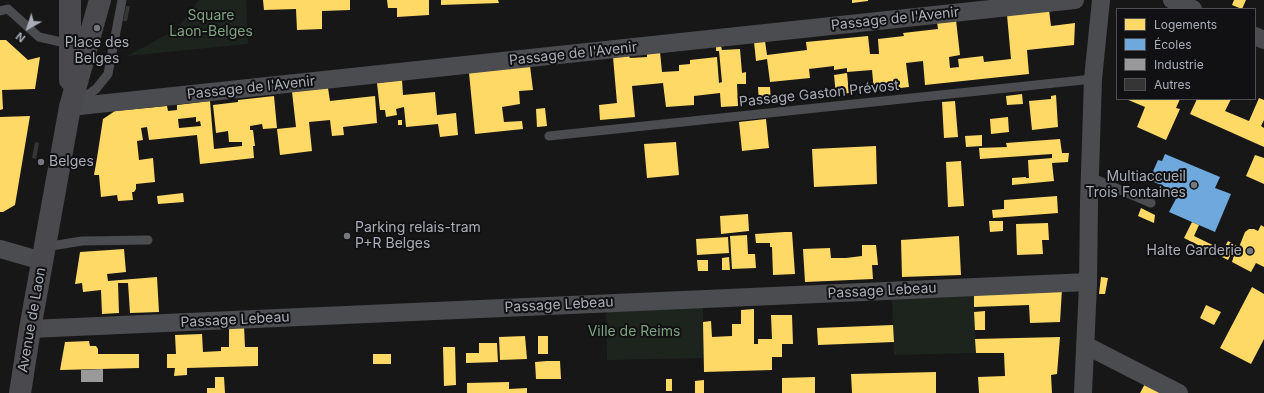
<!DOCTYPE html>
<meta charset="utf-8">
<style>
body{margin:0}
#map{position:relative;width:1264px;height:393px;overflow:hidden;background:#171717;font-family:Inter,sans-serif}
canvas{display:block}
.legend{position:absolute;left:1116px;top:8px;width:140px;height:92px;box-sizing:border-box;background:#111113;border:1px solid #4d4f55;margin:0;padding:5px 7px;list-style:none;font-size:12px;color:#a8adb8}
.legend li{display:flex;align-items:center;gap:8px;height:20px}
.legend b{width:20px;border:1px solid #4d4f55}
.north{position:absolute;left:8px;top:8px;width:40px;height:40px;-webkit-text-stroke:3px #111113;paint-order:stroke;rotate:219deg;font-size:11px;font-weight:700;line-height:16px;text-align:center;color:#a8adb8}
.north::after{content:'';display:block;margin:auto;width:14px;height:18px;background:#a8adb8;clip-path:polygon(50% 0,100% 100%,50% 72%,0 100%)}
</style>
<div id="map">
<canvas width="1264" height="393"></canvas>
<ul class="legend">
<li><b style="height:11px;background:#ffd966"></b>Logements</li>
<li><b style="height:11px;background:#6fa8dc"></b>Écoles</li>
<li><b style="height:11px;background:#999"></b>Industrie</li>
<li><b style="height:11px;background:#353536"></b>Autres</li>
</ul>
<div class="north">N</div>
</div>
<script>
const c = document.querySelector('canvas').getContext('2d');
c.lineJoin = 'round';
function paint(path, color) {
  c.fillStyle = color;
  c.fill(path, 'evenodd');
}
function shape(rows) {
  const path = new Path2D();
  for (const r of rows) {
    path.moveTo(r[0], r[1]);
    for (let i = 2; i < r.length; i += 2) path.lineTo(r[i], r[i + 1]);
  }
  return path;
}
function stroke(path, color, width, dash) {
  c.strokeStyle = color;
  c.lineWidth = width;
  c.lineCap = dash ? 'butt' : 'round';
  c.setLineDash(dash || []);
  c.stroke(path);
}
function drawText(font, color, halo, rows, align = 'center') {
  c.font = font + ' Inter,sans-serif';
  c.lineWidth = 4;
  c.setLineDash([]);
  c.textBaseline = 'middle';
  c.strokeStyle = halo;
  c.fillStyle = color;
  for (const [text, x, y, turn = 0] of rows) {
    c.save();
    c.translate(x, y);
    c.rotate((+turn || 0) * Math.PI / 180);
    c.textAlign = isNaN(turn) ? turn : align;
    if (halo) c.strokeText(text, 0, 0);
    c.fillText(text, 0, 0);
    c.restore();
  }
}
paint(shape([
 [199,0,246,0,248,44,127,56,177,29],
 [974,293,976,353,894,355,892,297],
 [606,303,703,305,703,358,607,360]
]), '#1d241e');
paint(shape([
 [263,0,350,0,350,10,322,11,322,29,297,30,296,9,264,10],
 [387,0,429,0,429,15,397,17,397,8,388,8],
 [441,0,498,0,499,3,441,5],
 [852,0,868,0,868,1,852,3],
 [1234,0,1246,0,1242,9,1232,5],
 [1049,10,1051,26,1075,23,1074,45,1027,50,1029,74,925,85,923,61,906,63,909,87,874,91,872,70,847,72,847,68,834,70,834,66,809,69,810,78,770,82,767,59,756,61,754,42,765,41,767,55,807,50,806,42,868,36,870,54,879,54,878,39,904,36,903,33,938,29,937,22,956,20,960,55,949,57,950,68,959,67,958,59,983,56,984,62,1011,59,1007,15],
 [0,40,6,40,28,60,40,57,35,89,2,90,3,109,0,110],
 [716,46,721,46,722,50,740,49,742,73,746,72,746,84,737,84,738,106,721,107,720,93,694,96,694,105,666,107,663,83,632,86,635,117,600,120,599,105,617,103,613,57,629,56,630,58,647,57,647,54,660,52,662,72,679,71,679,65,690,64,690,60,717,57,719,83,722,82,719,51,716,51],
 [530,66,533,90,519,91,520,104,502,107,504,122,522,121,523,129,475,134,469,73],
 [847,73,849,93,836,95,834,75],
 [402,80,403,95,435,92,437,115,456,113,458,135,440,137,438,124,406,127,404,107,396,109,397,115,386,117,385,110,380,110,377,83],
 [758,87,770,87,771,102,759,103],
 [328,88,330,101,375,96,377,123,343,127,344,135,332,136,330,120,309,122,312,151,280,155,277,129,296,127,292,92],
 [1022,94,1023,104,1007,105,1006,96],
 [1056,95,1058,127,1032,130,1029,101,1051,99,1051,96],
 [274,96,277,128,263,129,262,124,250,126,250,130,253,130,255,146,253,146,254,158,200,164,197,135,149,140,147,127,141,128,143,140,137,141,139,160,153,158,155,182,136,184,136,189,134,192,132,192,133,200,118,201,117,195,101,197,99,175,94,175,97,158,103,119,115,111,167,106,168,111,177,110,177,105,210,101,214,149,242,146,242,142,229,142,228,131,216,133,213,105,238,102,238,100],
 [196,117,196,122,200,121,201,126,179,128,178,119],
 [1259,98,1264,100,1264,120,1261,126,1264,128,1264,147,1190,114,1197,99,1231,99,1225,111,1249,121],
 [1126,99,1180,99,1176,108,1180,109,1166,140,1137,127,1145,107],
 [955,101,958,137,944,138,942,102],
 [545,108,547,126,537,127,536,109],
 [30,116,15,205,3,212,0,212,0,117],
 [1008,117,1009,132,991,134,990,119],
 [766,119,769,148,742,151,739,122],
 [398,120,402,120,402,125,398,125],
 [982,135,982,146,966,147,965,136],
 [1060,139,1062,153,1069,153,1068,162,1052,163,1054,181,1012,185,1012,178,1026,177,1026,178,1029,178,1028,160,1052,158,1052,154,980,159,979,148,1007,147,1006,143],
 [676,142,679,175,647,178,644,144],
 [876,146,877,184,814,187,812,149],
 [1255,155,1264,158,1264,184,1246,176],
 [961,161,964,206,948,207,946,162],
 [183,193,184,202,158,204,157,196],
 [1057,196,1058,213,993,218,992,210,1004,209,1004,200],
 [1141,208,1155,215,1154,223,1138,216],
 [748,214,749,231,721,234,720,216],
 [989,221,1003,221,1003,231,990,232],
 [1192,222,1199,225,1194,236,1223,250,1228,241,1239,247,1245,232,1249,229,1254,229,1258,231,1261,225,1264,227,1264,267,1256,263,1251,272,1232,262,1234,255,1231,254,1228,260,1184,238],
 [1048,223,1049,240,1042,240,1043,254,1017,255,1016,224],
 [785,232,792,232,795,274,773,275,772,247,770,247,770,243,756,243,755,234],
 [747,235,748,254,755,254,756,268,732,269,730,236],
 [959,236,961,275,902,277,901,240],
 [728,237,729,253,697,255,696,239],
 [862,245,876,245,878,265,872,265,873,279,805,282,803,249,830,248,831,258,846,258,862,256],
 [124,249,126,272,107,274,108,281,157,277,159,312,130,313,128,283,118,283,119,313,102,314,101,290,83,292,82,283,75,284,80,252],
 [729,257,730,270,722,270,722,258],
 [697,260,708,260,708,271,698,271],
 [1101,277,1108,278,1105,294,1099,294],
 [1252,287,1264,294,1264,339,1251,364,1220,348],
 [1062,289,1060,322,1030,323,1029,305,974,307,974,293],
 [1206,305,1221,312,1214,325,1200,318],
 [754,309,754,344,758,344,758,339,772,339,771,315,792,315,793,344,782,344,782,357,772,357,772,370,704,372,703,322,711,321,712,337,732,336,732,324,741,324,741,310],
 [985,311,985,330,975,330,974,312],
 [893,325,894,342,818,345,817,328],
 [229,326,244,326,245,347,258,347,258,366,187,368,187,375,174,376,175,368,167,368,167,354,176,354,175,335,202,334,203,352,221,351,221,347,229,347],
 [525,336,527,359,500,360,499,337],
 [538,336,548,336,548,354,538,354],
 [1060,337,1057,374,1051,375,1052,393,979,393,978,377,1005,376,1004,353,976,353,975,339],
 [89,341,90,346,96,346,98,349,98,354,139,354,139,368,60,370,65,342],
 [479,343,497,343,498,362,466,363,466,353,479,353],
 [443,347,455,347,456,385,444,386],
 [373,354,391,354,391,364,373,364],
 [547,361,560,361,561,379,536,379,535,362],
 [936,372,936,393,852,393,851,374],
 [215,377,224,377,225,393,207,393,207,388,215,388],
 [815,377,815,393,782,393,782,378],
 [666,379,672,379,672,391,666,391],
 [704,380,704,393,695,393,695,381],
 [1147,380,1173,393,1140,393],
 [509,382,509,389,527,388,527,393,467,393,467,383]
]), '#ffd966');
paint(shape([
 [1165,154,1220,177,1215,188,1231,194,1215,232,1169,212,1179,193,1154,182,1151,176,1158,160,1162,161]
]), '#6fa8dc');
paint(shape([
 [103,369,103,382,81,382,81,370]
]), '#999');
paint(shape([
 [126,6,130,6,127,21,123,21],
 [35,142,39,143,36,159,32,158]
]), '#353536');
stroke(shape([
 [0,11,8,9,39,37,70,44],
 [76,103,96,89,108,74,122,0],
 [549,136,1093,79],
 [1090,177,1151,203],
 [45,247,82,241,148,240]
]), '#4b4c50', 9);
stroke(shape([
 [1172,0,1193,9],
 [1255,36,1264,40],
 [70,107,1075,0],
 [0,249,42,261],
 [30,329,1088,282],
 [1085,345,1179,393],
 [1083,393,1088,285,1089,203,1093,79,1101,0]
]), '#4b4c50', 18);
stroke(shape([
 [70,0,70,80],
 [20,393,30,329,70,107,100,0]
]), '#4a4a4e', 22);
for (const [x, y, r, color] of [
 [97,28,4,"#757880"],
 [41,162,4,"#757880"],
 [1194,185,4,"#757880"],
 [347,236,4,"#757880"],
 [1250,251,4,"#757880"]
]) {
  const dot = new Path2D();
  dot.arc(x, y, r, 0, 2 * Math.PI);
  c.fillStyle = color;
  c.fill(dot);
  stroke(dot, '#111113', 1.5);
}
drawText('14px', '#7fa381', '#111113', [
 ["Square",211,16],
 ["Laon-Belges",211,32],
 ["Ville de Reims",634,332]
]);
drawText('14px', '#a8adb8', '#111113', [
 ["Passage de l'Avenir",895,19,-6],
 ["Passage de l'Avenir",573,54,-6],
 ["Passage de l'Avenir",251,88,-6],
 ["Passage Gaston Prévost",819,94,-6],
 ["Passage Lebeau",882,291,-3],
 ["Passage Lebeau",559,305,-3],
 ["Avenue de Laon",32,320,-80],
 ["Passage Lebeau",235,320,-3]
]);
drawText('14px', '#a8adb8', '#111113', [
 ["Place des",97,43,"center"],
 ["Belges",97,59,"center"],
 ["Belges",49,162],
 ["Multiaccueil",1186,177,"right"],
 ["Trois Fontaines",1186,193,"right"],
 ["Parking relais-tram",355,228],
 ["P+R Belges",355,244],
 ["Halte Garderie",1242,251,"right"]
], 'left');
</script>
